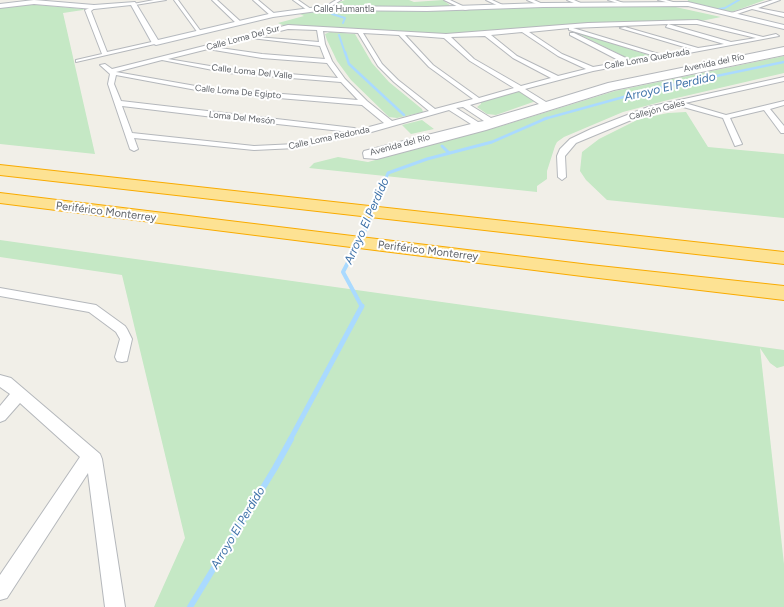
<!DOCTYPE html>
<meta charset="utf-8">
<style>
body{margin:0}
canvas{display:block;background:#f1efe8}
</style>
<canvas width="784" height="607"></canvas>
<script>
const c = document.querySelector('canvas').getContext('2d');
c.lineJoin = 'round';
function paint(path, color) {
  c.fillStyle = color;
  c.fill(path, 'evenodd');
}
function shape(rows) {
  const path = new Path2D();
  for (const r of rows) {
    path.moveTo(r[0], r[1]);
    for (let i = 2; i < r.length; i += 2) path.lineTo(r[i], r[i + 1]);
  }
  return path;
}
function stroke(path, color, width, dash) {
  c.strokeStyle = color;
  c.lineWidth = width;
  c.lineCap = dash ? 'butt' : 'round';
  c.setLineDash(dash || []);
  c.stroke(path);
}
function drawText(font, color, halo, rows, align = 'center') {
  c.font = font + ' Figtree,sans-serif';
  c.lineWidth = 4;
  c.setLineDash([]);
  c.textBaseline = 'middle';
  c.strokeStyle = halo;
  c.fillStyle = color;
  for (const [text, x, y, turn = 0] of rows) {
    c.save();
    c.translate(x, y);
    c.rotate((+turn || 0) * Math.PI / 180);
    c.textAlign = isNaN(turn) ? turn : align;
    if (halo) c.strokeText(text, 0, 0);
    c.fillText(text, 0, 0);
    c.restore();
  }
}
paint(shape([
 [345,0,409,0,414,2,443,0,451,6,328,7],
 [688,0,771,0,765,0,729,13,687,3],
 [28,4,84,9,83,10,63,13,95,154,0,144,0,8],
 [671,6,721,17,701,21,442,34,285,26,278,23,304,16,300,14,304,13,340,10,444,11,533,7],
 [330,32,355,34,372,63,389,82,422,109,423,112,397,118,389,117,351,80,337,61,327,40,325,34],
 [577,33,581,33,651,56,629,59],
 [784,56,784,73,668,100,623,112,564,137,557,142,555,146,547,171,547,179,537,186,537,192,309,168,314,163,338,157,368,162,498,127,615,91],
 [513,92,520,92,536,101,496,115,487,114,477,107,481,104,481,100],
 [686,112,708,147,784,154,784,218,607,200,586,180,580,171,582,152,599,139,639,119,668,113],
 [422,120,434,129,411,134,402,125],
 [0,240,784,350,784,366,777,368,770,363,760,348,784,564,784,607,154,607,185,538,122,275,0,257]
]), '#c5e8c5');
stroke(shape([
 [719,9,725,8,739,0],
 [332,14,345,18,343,23],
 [339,35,345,53]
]), '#aadaff', 2);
stroke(shape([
 [345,52,349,64,404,115],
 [544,119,649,90,784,62]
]), '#aadaff', 2.5);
stroke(shape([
 [442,146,449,153],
 [376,202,388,173,427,159,492,142,547,118]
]), '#aadaff', 3);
stroke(shape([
 [362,307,343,272,367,226,377,201]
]), '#aadaff', 4);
stroke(shape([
 [290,440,362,306]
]), '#aadaff', 5);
stroke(shape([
 [190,607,275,468,291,439]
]), '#aadaff', 6);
const street = shape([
 [154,0,166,0,135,5,133,4,154,0],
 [174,0,178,0,202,33,198,33,174,0],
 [212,0,217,0,241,22,241,24,237,24,212,0],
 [253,0,258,0,276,15,271,16,253,0],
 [293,0,298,0,311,9,307,10,293,0],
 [336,0,341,0,327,9,323,8,336,0],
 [444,0,450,0,469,9,465,10,444,0],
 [486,0,492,0,507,7,503,8,486,0],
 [527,0,534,0,545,5,541,6,527,0],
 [567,0,574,0,585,5,581,6,567,0],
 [608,0,615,0,626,4,624,5,608,0],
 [658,0,666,0,680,4,678,5,658,0],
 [773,0,780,0,758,8,784,13,784,17,752,9,731,16,728,14,773,0],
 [94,6,96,7,91,11,107,52,156,41,159,43,76,62,76,60,102,54,85,10,94,6],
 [697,20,763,37,776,34,779,36,593,71,525,89,546,102,608,83,784,47,784,51,638,81,784,51,784,55,614,90,486,130,377,159,364,158,363,153,364,151,471,124,449,110,368,133,296,148,254,150,134,138,138,149,134,151,130,149,108,84,110,74,100,65,105,64,112,69,288,25,446,34,588,23,697,20],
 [668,24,666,27,724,44,698,48,625,27,620,28,691,49,662,55,573,28,668,24],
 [668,24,697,24,756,38,731,42,668,24],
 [569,28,569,30,655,56,630,60,574,33,570,33,570,35,622,62,593,67,562,54,529,32,569,28],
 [288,29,317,30,319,42,256,37,288,29],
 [323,31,358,33,378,66,394,82,429,111,392,121,367,101,345,79,332,61,325,44,323,31],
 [522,32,558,56,586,69,558,76,517,56,491,35,522,32],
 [363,33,399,35,429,67,473,99,435,109,398,80,382,64,363,33],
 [405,35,444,38,470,61,514,88,479,98,433,65,405,35],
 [485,36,513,58,551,78,521,86,474,59,451,37,485,36],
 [251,38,320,46,325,59,262,54,213,47,251,38],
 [208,49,262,58,327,63,338,78,228,69,168,59,208,49],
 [162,60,228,73,341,82,358,100,207,88,116,72,162,60],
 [116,75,207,92,362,105,384,123,358,130,354,128,121,101,114,84,116,75],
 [519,91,539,104,491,118,470,105,519,91],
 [122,106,205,116,350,132,296,144,254,146,132,133,122,106],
 [463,107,484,121,478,122,456,108,463,107],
 [784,77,784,81,685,103,726,115,784,101,784,105,770,109,784,126,784,133,781,133,764,110,730,118,742,144,735,146,723,118,676,105,653,111,576,143,565,156,566,177,562,180,558,177,557,156,560,149,570,139,591,129,648,107,784,77],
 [0,288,96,305,125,326,127,329,132,339,127,361,122,362,117,361,115,357,120,339,116,332,89,312,0,296,0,288],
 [0,375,11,378,100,454,102,459,125,607,105,607,88,473,7,598,0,600,0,575,80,457,20,403,5,420,0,422,0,406,10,394,0,387,0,375]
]);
const secondary = shape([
 [34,0,94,5,135,2,158,40,273,13,325,6,427,7,543,3,688,2,784,25,784,29,688,6,543,7,427,11,325,10,273,17,156,45,152,43,131,5,94,9,34,4,0,8,0,4,34,0]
]);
const highway = shape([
 [0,165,784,252,784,264,0,175,0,165],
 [0,193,590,265,784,286,784,300,590,277,0,203,0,193]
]);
stroke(street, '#b5b8bc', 2);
stroke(secondary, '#b6babf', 2);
stroke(highway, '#f9ab00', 2);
paint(street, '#fff');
paint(secondary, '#fff');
paint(highway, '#fde293');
drawText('9px', '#5f6368', '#fff', [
 ["Calle Humantla",344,9],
 ["Calle Loma Del Sur",243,38,-15],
 ["Calle Loma Quebrada",647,59,-10],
 ["Avenida del Río",714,63,-12],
 ["Calle Loma Del Valle",252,72,6],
 ["Calle Loma De Egipto",238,92,5],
 ["Callejón Gales",657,110,-15],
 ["Loma Del Mesón",242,118,6],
 ["Calle Loma Redonda",329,138,-12],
 ["Avenida del Río",400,145,-15]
]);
drawText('11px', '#5f6368', '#fff', [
 ["Periférico Monterrey",106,212,7],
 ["Periférico Monterrey",428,251,7]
]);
drawText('italic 12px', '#4174aa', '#fff', [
 ["Arroyo El Perdido",670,87,-13],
 ["Arroyo El Perdido",367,221,-66],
 ["Arroyo El Perdido",238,528,-59]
]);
</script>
